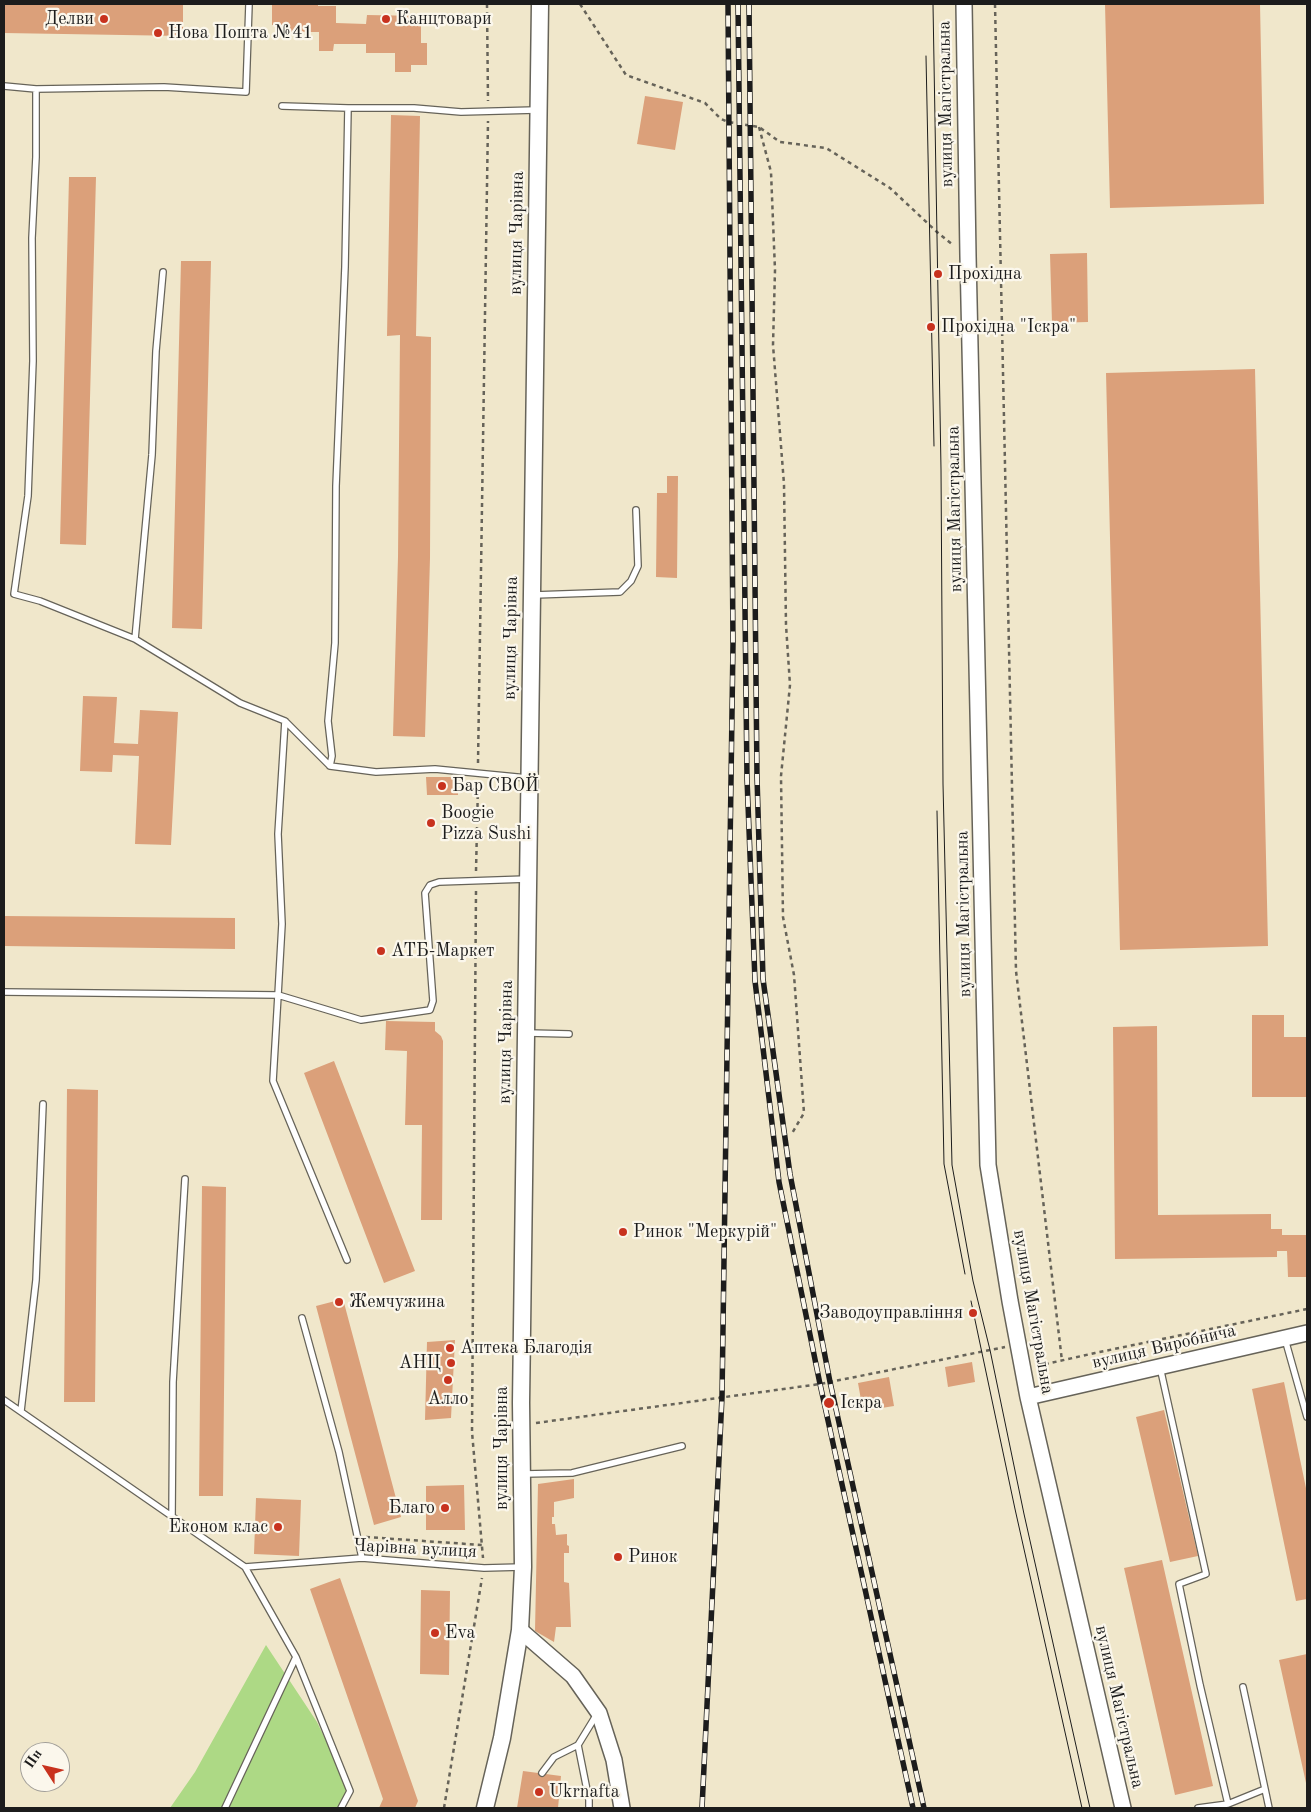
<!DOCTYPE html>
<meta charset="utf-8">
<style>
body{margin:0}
#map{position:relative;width:1311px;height:1812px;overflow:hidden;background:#f0e7cb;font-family:"Old Standard TT",serif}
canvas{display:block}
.frame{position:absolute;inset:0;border:5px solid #1c1c1c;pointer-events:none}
.north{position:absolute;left:20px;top:1742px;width:50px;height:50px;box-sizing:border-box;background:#fbf7ec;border:1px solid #a29f99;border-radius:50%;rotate:305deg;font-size:14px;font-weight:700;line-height:20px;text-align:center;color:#1c1c1c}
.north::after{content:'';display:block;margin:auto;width:18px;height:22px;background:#c8321e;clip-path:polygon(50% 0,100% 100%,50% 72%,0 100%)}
</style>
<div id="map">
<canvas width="1311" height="1812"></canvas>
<div class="frame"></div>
<div class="north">Пн</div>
</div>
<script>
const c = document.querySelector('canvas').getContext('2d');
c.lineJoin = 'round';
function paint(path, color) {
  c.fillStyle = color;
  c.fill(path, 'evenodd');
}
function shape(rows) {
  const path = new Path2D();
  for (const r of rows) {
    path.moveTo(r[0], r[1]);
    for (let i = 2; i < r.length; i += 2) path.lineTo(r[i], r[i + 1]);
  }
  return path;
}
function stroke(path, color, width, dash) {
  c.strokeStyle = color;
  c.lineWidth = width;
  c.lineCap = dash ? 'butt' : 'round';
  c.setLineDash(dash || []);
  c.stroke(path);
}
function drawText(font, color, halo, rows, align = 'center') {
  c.font = font + ' "Old Standard TT",serif';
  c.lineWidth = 4.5;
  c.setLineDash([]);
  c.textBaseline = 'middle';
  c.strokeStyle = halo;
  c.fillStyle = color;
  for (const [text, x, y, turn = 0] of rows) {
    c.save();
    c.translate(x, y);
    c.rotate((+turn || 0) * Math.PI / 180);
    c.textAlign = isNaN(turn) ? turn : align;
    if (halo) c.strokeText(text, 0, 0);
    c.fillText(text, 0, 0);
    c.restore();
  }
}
paint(shape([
 [266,1645,317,1722,350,1790,340,1808,170,1808,195,1772]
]), '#add985');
paint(shape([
 [4,4,183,4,183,36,4,33],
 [272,4,318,4,318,6,336,6,336,23,366,24,367,15,421,16,421,43,427,43,427,65,411,65,411,72,395,72,395,53,366,53,366,44,334,44,333,51,319,51,319,32,288,32,288,25,272,25],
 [1105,4,1260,4,1264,204,1110,208],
 [645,96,683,102,675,150,637,144],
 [391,115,420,116,416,336,431,337,430,558,425,737,393,736,398,557,400,335,387,336],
 [69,177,96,177,86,545,60,544],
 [1087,253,1088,322,1052,323,1050,254],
 [181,261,211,261,202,629,172,628],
 [1255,369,1268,946,1120,950,1106,373],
 [667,476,678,476,677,578,656,577,657,493,667,493],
 [83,696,117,697,114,743,138,744,140,710,178,712,171,845,135,844,139,756,113,755,112,772,80,771],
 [426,777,458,777,458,795,427,795],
 [4,916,235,918,235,949,4,946],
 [1252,1015,1284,1015,1284,1037,1307,1037,1307,1097,1252,1097],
 [386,1021,435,1022,435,1031,441,1036,443,1041,442,1220,421,1220,422,1125,405,1125,407,1051,385,1050],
 [1157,1026,1158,1215,1271,1214,1271,1229,1282,1229,1282,1235,1307,1235,1307,1277,1288,1277,1287,1251,1277,1251,1277,1257,1115,1259,1113,1027],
 [334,1061,415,1271,384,1283,304,1073],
 [67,1089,98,1090,95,1402,64,1402],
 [202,1186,226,1187,223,1496,199,1496],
 [343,1299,401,1517,374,1525,316,1306],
 [455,1340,451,1418,425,1420,427,1342],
 [972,1362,975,1382,948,1387,945,1367],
 [889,1377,894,1406,863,1411,858,1383],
 [1284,1382,1307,1493,1307,1599,1296,1601,1252,1389],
 [1164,1410,1198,1556,1170,1562,1136,1417],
 [574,1479,574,1498,554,1502,554,1517,552,1517,552,1524,555,1524,556,1535,567,1534,567,1545,569,1546,569,1553,564,1553,564,1582,569,1583,571,1627,556,1627,554,1642,535,1631,538,1484],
 [464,1485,465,1530,426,1530,426,1486],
 [256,1498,301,1500,299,1556,254,1554],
 [1162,1560,1213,1786,1175,1795,1124,1568],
 [340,1578,418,1801,415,1808,379,1808,383,1799,310,1589],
 [421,1590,450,1591,449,1675,420,1674],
 [1307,1654,1307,1783,1306,1783,1279,1660],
 [523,1771,561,1776,558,1808,517,1808]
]), '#dba07a');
const service = shape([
 [4,86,36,89,164,87,246,92,249,4],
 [36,89,36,157,32,238,33,361,28,496,14,594,40,601,135,639],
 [282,106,348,108],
 [163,272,156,351,152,455,135,639,240,703,285,721],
 [534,595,620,592,631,581,638,566,636,510],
 [330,766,332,756,328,721,335,643,336,486,345,267,348,108,414,108,461,112,536,110],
 [4,992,278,995,282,924,278,834,285,721,330,766,376,772,435,769,527,778],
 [528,1033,569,1034],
 [347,1260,273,1081,278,995,361,1020,430,1010,433,1001,425,893,430,885,439,882,527,879],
 [302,1318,339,1452,362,1558],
 [1285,1339,1307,1417],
 [1160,1367,1206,1574,1179,1584,1200,1685,1228,1804,1198,1808],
 [4,1400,245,1567,296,1657,225,1808],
 [21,1411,36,1280,43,1104],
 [524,1474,572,1473,682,1446],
 [172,1517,173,1382,185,1179],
 [245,1567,362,1558,484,1568,522,1567],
 [296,1657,350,1791,341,1808],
 [1243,1687,1265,1789],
 [578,1745,589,1800,589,1808],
 [542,1773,554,1757,578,1745,597,1714],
 [1228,1804,1265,1789,1269,1808]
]);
const tertiary = shape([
 [964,4,968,256,988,1165,1010,1301,1028,1397,1123,1808],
 [1028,1397,1307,1333],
 [520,1630,573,1676,599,1713,614,1760,622,1808]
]);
const secondary = shape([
 [485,1808,502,1738,520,1630,523,1567,521,1402,540,4]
]);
stroke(service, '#666359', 8);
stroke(tertiary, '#666359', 18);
stroke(secondary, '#666359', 19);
stroke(shape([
 [487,4,488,101],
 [580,4,626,75,705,103,721,119,728,122,759,127,780,142,826,148,890,188,937,232,953,245],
 [995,4,1016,971,1062,1361],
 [759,127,771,172,775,270,773,345,784,484,786,625,790,685,781,776,783,917,794,975,804,1113,791,1135],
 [478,763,488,121],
 [476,871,478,784],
 [476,891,472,1432,483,1558],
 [1037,1366,1095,1353,1307,1309],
 [536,1423,820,1384,1005,1347],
 [366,1537,482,1545],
 [444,1808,482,1578]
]), '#666359', 2.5, [4, 4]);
stroke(service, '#fff', 5.5);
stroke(tertiary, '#fff', 15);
stroke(secondary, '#fff', 16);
stroke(shape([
 [933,4,941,469,943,784,952,1165,973,1281,990,1350,1024,1514,1090,1808],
 [926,56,934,446],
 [937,811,944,1164,965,1274],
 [971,1301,1015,1509,1082,1808]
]), '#1c1c1c', 1);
const rail = shape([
 [738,4,747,779,755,981,779,1182,820,1384,913,1808],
 [749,4,757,777,763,979,790,1174,830,1382,924,1808],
 [702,1808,722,1397,733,644,728,4]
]);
stroke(rail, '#1c1c1c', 5.5);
stroke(rail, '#fbf7ec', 4, [11]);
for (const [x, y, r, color] of [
 [104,19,5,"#c8321e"],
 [386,19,5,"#c8321e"],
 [158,33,5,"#c8321e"],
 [938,274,5,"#c8321e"],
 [931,327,5,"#c8321e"],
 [442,786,5,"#c8321e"],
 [431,823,5,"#c8321e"],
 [381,951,5,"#c8321e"],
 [623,1232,5,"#c8321e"],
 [339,1302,5,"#c8321e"],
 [973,1313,5,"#c8321e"],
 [450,1348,5,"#c8321e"],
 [451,1363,5,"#c8321e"],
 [448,1380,5,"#c8321e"],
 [829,1403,6,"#c8321e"],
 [445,1508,5,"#c8321e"],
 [278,1527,5,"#c8321e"],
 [618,1557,5,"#c8321e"],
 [435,1633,5,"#c8321e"],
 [539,1792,5,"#c8321e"]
]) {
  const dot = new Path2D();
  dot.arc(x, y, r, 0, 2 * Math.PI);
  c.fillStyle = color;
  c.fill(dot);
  stroke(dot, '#fbf7ec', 2);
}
drawText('18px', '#1c1c1c', '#fbf7ec', [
 ["Делви",94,19,"right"],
 ["Канцтовари",396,19],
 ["Нова Пошта №41",168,33],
 ["Прохідна",948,274],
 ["Прохідна \"Іскра\"",941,327],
 ["Бар СВОЙ",452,786],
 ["Boogie",441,813],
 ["Pizza Sushi",441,834],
 ["АТБ-Маркет",391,951],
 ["Ринок \"Меркурій\"",633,1232],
 ["Жемчужина",349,1302],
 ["Заводоуправління",963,1313,"right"],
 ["Аптека Благодія",460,1348],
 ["АНЦ",441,1363,"right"],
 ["Алло",448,1399,"center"],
 ["Іскра",840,1403],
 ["Благо",435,1508,"right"],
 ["Економ клас",268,1527,"right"],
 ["Ринок",628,1557],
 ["Eva",445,1633],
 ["Ukrnafta",549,1792]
], 'left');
drawText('18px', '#1c1c1c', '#fbf7ec', [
 ["вулиця Магістральна",946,104,-91],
 ["вулиця Чарівна",517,233,-89],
 ["вулиця Магістральна",955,509,-91],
 ["вулиця Чарівна",511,638,-89],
 ["вулиця Магістральна",964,914,-91],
 ["вулиця Чарівна",506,1042,-89],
 ["вулиця Магістральна",1033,1312,80],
 ["вулиця Виробнича",1164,1347,-13],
 ["вулиця Чарівна",502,1448,-90],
 ["Чарівна вулиця",415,1549,3],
 ["вулиця Магістральна",1119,1707,77]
]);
</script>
